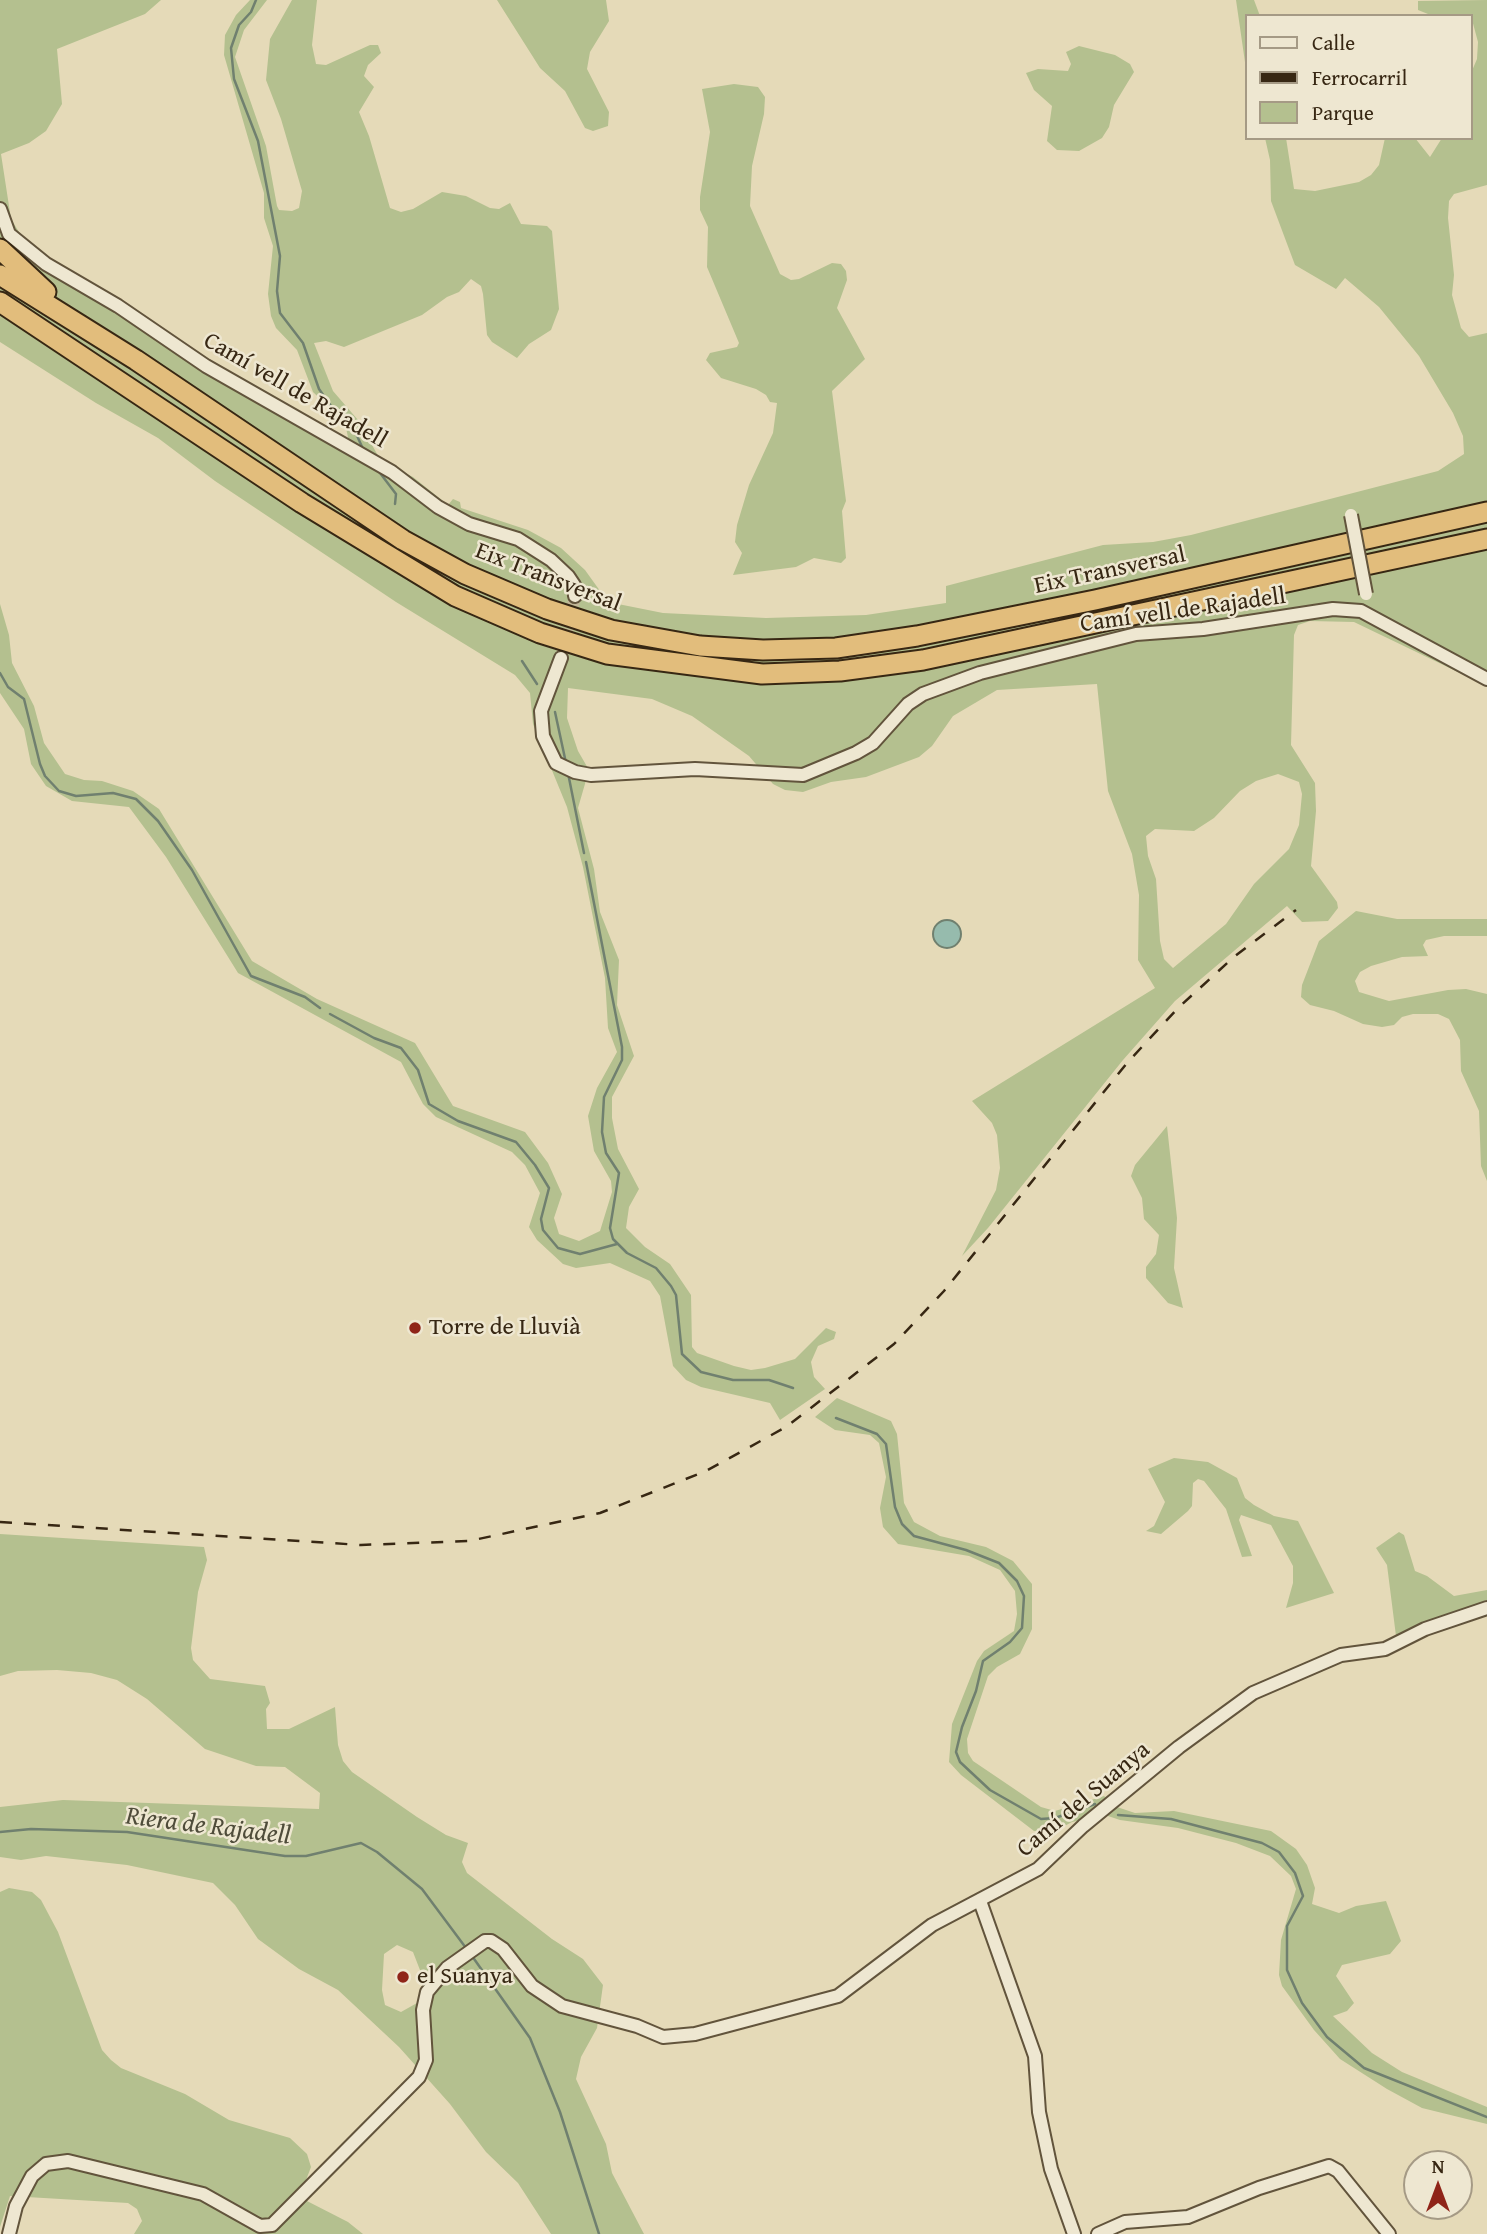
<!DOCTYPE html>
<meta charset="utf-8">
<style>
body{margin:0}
#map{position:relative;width:1487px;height:2234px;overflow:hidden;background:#e5dab8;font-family:"Gentium Book Plus",serif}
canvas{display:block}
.legend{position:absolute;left:1245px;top:14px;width:228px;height:126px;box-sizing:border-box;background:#eee7d1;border:2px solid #a59a85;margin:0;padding:9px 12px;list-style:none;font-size:21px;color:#372713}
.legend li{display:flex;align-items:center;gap:14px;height:35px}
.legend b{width:35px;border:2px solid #a59a85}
.north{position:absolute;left:1403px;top:2150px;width:70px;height:70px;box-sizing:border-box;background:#eee7d1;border:2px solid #a59a85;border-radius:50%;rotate:0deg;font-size:19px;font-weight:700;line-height:28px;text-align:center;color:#372713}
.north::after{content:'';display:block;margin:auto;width:24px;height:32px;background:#8f2418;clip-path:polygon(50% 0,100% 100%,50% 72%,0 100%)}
</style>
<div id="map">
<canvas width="1487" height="2234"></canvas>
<ul class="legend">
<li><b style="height:9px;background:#eee7d1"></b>Calle</li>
<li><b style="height:9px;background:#372713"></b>Ferrocarril</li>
<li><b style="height:19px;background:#b4c08f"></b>Parque</li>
</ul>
<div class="north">N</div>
</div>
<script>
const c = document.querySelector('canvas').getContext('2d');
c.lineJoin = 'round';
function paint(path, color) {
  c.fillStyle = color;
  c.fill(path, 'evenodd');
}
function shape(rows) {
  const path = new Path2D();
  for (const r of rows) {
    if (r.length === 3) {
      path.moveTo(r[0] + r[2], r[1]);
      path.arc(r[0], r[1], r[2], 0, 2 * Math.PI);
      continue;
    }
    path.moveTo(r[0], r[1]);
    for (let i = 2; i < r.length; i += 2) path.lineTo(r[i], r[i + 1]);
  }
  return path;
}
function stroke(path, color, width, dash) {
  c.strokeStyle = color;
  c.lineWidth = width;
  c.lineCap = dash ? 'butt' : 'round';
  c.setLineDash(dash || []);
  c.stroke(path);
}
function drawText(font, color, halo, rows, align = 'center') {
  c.font = font + ' "Gentium Book Plus",serif';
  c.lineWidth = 5;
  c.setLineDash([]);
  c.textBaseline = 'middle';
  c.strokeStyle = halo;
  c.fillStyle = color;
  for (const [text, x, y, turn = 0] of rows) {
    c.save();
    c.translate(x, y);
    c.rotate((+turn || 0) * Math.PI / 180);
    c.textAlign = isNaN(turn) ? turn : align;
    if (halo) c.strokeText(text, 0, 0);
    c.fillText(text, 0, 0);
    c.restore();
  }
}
paint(shape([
 [0,0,161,0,145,14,57,49,62,104,46,131,29,143,1,154,11,219,22,237,46,256,244,383,349,442,345,423,313,392,297,350,276,328,271,316,268,294,273,246,264,218,264,193,224,55,225,35,236,15,250,0,267,0,244,30,235,57,266,146,277,206,279,210,292,211,299,208,302,191,281,119,266,80,270,39,292,0,317,0,312,45,316,64,326,65,370,45,378,45,381,53,368,65,364,76,374,87,359,112,369,136,390,208,401,212,413,209,442,192,466,196,490,208,499,209,510,203,521,224,547,226,552,231,559,309,551,330,529,344,517,358,492,342,487,335,483,294,481,286,471,279,459,292,447,297,422,315,344,347,326,341,314,343,333,391,358,420,381,461,413,477,448,505,453,499,460,502,461,508,528,530,561,548,585,570,608,602,663,613,766,618,866,615,946,603,946,586,1103,545,1153,542,1191,535,1438,471,1464,454,1463,436,1453,413,1419,356,1379,307,1345,278,1336,289,1295,265,1271,201,1270,160,1265,138,1286,138,1294,189,1315,191,1359,182,1371,175,1379,165,1385,138,1415,138,1430,157,1442,138,1471,138,1471,73,1477,59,1478,42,1471,16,1433,16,1418,10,1418,1,1487,0,1487,185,1454,194,1449,201,1448,218,1454,275,1452,295,1461,328,1469,337,1487,333,1487,686,1354,622,1310,621,1298,625,1294,635,1291,745,1315,783,1316,811,1311,866,1337,902,1338,908,1328,921,1302,922,1287,906,1175,1001,1123,1060,988,1228,962,1256,996,1190,1000,1168,997,1135,992,1123,972,1101,1155,988,1138,960,1139,895,1132,854,1108,791,1097,684,997,690,953,716,932,746,919,757,866,777,831,782,803,792,785,790,773,784,749,756,692,716,652,699,568,688,567,718,578,751,589,770,578,808,594,869,600,912,619,960,617,1005,634,1056,612,1097,612,1118,618,1149,639,1189,629,1207,626,1228,645,1247,670,1264,691,1295,692,1347,697,1353,734,1366,751,1370,765,1368,795,1359,826,1328,836,1332,834,1339,818,1346,811,1362,814,1377,825,1389,780,1420,770,1403,701,1387,686,1380,673,1366,660,1296,650,1281,610,1263,576,1268,563,1264,537,1240,529,1227,540,1193,525,1165,512,1152,436,1117,423,1104,401,1062,238,973,166,857,129,807,72,801,46,786,31,764,24,729,0,693,0,604,9,635,12,663,34,706,44,743,65,774,84,780,102,781,133,791,159,809,252,961,317,999,415,1043,453,1106,525,1132,548,1163,562,1194,554,1218,559,1234,579,1241,600,1231,612,1192,611,1181,594,1151,588,1116,597,1088,617,1052,608,1028,605,978,583,867,567,807,533,724,530,693,515,675,396,602,215,481,158,438,96,403,0,342],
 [1278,774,1299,782,1302,794,1299,825,1289,849,1254,884,1226,924,1173,968,1164,959,1160,941,1156,879,1148,856,1146,836,1155,829,1194,831,1214,818,1240,791,1256,781],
 [497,0,606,0,609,21,590,52,587,69,609,112,608,126,593,131,585,128,565,91,540,68],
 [1236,0,1254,0,1260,16,1247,16,1247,76],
 [1079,46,1115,55,1130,64,1134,72,1114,105,1109,127,1102,138,1079,151,1057,150,1047,141,1052,106,1034,90,1026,73,1038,69,1068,71,1071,64,1066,52],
 [734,84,758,87,765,97,764,114,752,166,750,206,780,274,791,280,799,279,832,263,841,264,846,271,847,280,837,308,865,359,832,391,846,501,842,511,846,558,841,563,814,558,796,567,733,575,742,553,735,542,737,525,749,485,773,433,777,403,770,402,766,395,756,389,721,378,706,360,710,353,737,347,739,343,707,267,708,227,700,210,700,197,710,132,702,89],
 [1356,911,1397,919,1487,919,1487,936,1444,936,1426,940,1423,945,1428,956,1402,957,1371,966,1360,972,1355,981,1359,992,1389,1001,1448,990,1466,989,1487,994,1487,1181,1481,1166,1479,1111,1461,1071,1460,1040,1449,1019,1438,1014,1413,1014,1402,1017,1394,1025,1382,1027,1363,1024,1334,1011,1310,1005,1301,997,1302,985,1319,941],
 [1167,1126,1177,1218,1174,1268,1183,1308,1168,1303,1146,1278,1146,1267,1156,1254,1159,1235,1144,1219,1142,1198,1131,1176,1135,1165],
 [837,1398,891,1421,897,1434,904,1503,914,1522,940,1536,986,1547,1013,1561,1032,1584,1032,1629,1020,1654,997,1667,988,1676,967,1739,968,1753,973,1761,1041,1807,1055,1811,1104,1796,1117,1807,1135,1813,1174,1811,1271,1831,1296,1849,1307,1865,1315,1888,1312,1904,1339,1913,1356,1906,1386,1901,1401,1941,1390,1954,1342,1965,1336,1976,1354,2003,1347,2011,1333,2016,1372,2053,1402,2072,1487,2107,1487,2124,1422,2108,1387,2089,1340,2059,1314,2030,1282,1986,1279,1975,1281,1940,1296,1889,1291,1876,1270,1856,1236,1843,1178,1828,1120,1820,1105,1815,1072,1822,1057,1830,1034,1831,961,1775,949,1762,952,1724,977,1661,984,1651,1014,1631,1017,1614,1015,1591,1000,1570,969,1556,898,1544,883,1527,880,1508,886,1477,879,1443,870,1435,835,1430,815,1417],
 [1174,1458,1208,1462,1237,1478,1245,1498,1254,1505,1274,1516,1298,1521,1334,1593,1286,1608,1293,1583,1293,1566,1271,1525,1241,1515,1239,1520,1252,1556,1242,1557,1226,1509,1204,1481,1198,1479,1193,1483,1192,1506,1188,1511,1161,1534,1146,1531,1154,1526,1165,1502,1148,1469],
 [1399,1532,1404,1535,1415,1571,1427,1576,1454,1596,1487,1590,1487,1600,1396,1636,1387,1565,1376,1548],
 [0,1534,204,1547,207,1560,198,1592,191,1648,193,1660,210,1679,265,1686,270,1703,266,1709,267,1729,289,1729,335,1707,338,1745,343,1761,352,1772,417,1817,446,1835,468,1843,462,1862,467,1873,552,1939,583,1959,603,1985,597,2028,581,2057,576,2079,606,2144,612,2173,644,2234,551,2234,518,2183,486,2152,450,2104,399,2047,338,1990,299,1969,258,1939,235,1905,213,1883,127,1865,46,1856,21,1860,0,1857,0,1807,63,1800,319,1809,320,1793,285,1767,256,1766,205,1749,147,1699,117,1680,91,1673,57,1670,18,1671,0,1676],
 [397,1945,413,1952,425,1983,417,2003,401,2012,385,2005,382,1990,384,1954],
 [9,1888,32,1892,41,1900,58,1932,102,2050,111,2060,121,2068,185,2094,229,2120,290,2138,307,2154,311,2167,303,2188,305,2200,348,2222,363,2234,134,2234,142,2221,137,2209,128,2203,10,2196,0,2227,0,1892]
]), '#b4c08f');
const water = shape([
 [947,934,14]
]);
paint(water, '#96bbad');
stroke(water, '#70806f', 2);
stroke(shape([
 [256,0,251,12,239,25,231,48,234,79,258,141,280,256,277,291,280,313,303,343,319,389,331,406,349,418,363,449],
 [377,469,396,494,395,504],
 [522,661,537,684],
 [0,673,8,687,24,699,40,764,45,776,59,791,76,796,113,793,136,799,158,821,192,870,251,976,305,997,320,1008],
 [555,712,566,763],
 [568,773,584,853],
 [586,862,622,1047,622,1060,604,1097,602,1132,606,1153,619,1173,610,1228,613,1239,627,1253,656,1268,671,1286,676,1295,682,1354,701,1372,733,1380,769,1380,793,1388],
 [330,1014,374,1038,401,1048,418,1070,429,1104,458,1121,516,1142,535,1165,549,1188,541,1219,543,1230,558,1248,580,1254,617,1244],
 [836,1418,877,1434,886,1444,895,1507,902,1524,914,1536,966,1550,999,1563,1017,1581,1024,1596,1022,1628,1010,1642,983,1661,976,1691,962,1727,956,1752,960,1762,990,1790,1041,1819,1055,1818,1095,1804],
 [1118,1815,1171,1819,1262,1843,1279,1852,1295,1873,1303,1896,1287,1926,1287,1970,1302,2003,1327,2037,1364,2068,1487,2117],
 [0,1832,31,1829,127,1832,285,1856,306,1856,361,1843,377,1852,422,1889,466,1948],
 [472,1956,530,2038,560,2112,599,2234]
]), '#70806f', 2.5);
stroke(shape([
 [561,658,575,596]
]), '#c2b697', 12, [12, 6]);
const minor = shape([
 [0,209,9,234,46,264,118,306,206,366,392,472,438,507,469,524,518,539,551,560,568,576,574,585,575,596],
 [561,658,541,711,543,736,556,763,575,772,591,775,695,769,803,775,856,753,873,743,908,704,923,694,980,673,1136,634,1203,629,1333,609,1361,611,1487,679],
 [980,1901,1035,2056,1039,2112,1051,2169,1074,2234],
 [9,2234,16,2206,32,2176,46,2164,68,2161,203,2194,260,2226,272,2225,419,2077,426,2060,423,2010,427,1992,447,1968,485,1941,491,1941,503,1949,532,1986,562,2006,637,2026,663,2037,695,2034,838,1996,932,1925,1038,1869,1083,1826,1179,1747,1253,1693,1341,1655,1385,1649,1425,1629,1487,1608],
 [1098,2234,1125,2222,1188,2217,1259,2188,1329,2166,1338,2171,1389,2234]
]);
const highway = shape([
 [0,249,46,292],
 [0,275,136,360,403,540,465,574,547,609,611,630,700,646,763,650,836,648,917,636,1095,600,1487,512],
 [0,302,302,503,455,596,540,633,607,654,762,674,840,671,923,660,1487,539]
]);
stroke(minor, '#62543c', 16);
stroke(highway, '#372713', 23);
stroke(minor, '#eee7d1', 12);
stroke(highway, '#e2bd7c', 19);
stroke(shape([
 [0,1522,361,1545,469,1541,600,1513,706,1471,786,1427,894,1344,944,1291,1127,1063,1178,1008,1235,956,1296,910]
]), '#372713', 2.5, [12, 12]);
const minorBridge = shape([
 [1351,515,1366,594]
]);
stroke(minorBridge, '#62543c', 16, []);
stroke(minorBridge, '#eee7d1', 12);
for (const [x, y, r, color] of [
 [415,1328,7,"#8f2418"],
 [403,1977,7,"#8f2418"]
]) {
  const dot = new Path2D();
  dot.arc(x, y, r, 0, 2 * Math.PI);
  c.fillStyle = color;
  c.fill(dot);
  stroke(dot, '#eee7d1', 2.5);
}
drawText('24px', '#372713', '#eee7d1', [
 ["Camí vell de Rajadell",295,391,30],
 ["Eix Transversal",1110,571,-12],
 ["Eix Transversal",548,578,21],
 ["Camí vell de Rajadell",1183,611,-8],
 ["Camí del Suanya",1084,1800,-40]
]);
drawText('24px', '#372713', '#eee7d1', [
 ["Torre de Lluvià",429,1328],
 ["el Suanya",417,1977]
], 'left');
drawText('italic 26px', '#4f4c3a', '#eee7d1', [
 ["Riera de Rajadell",208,1827,7]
]);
</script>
